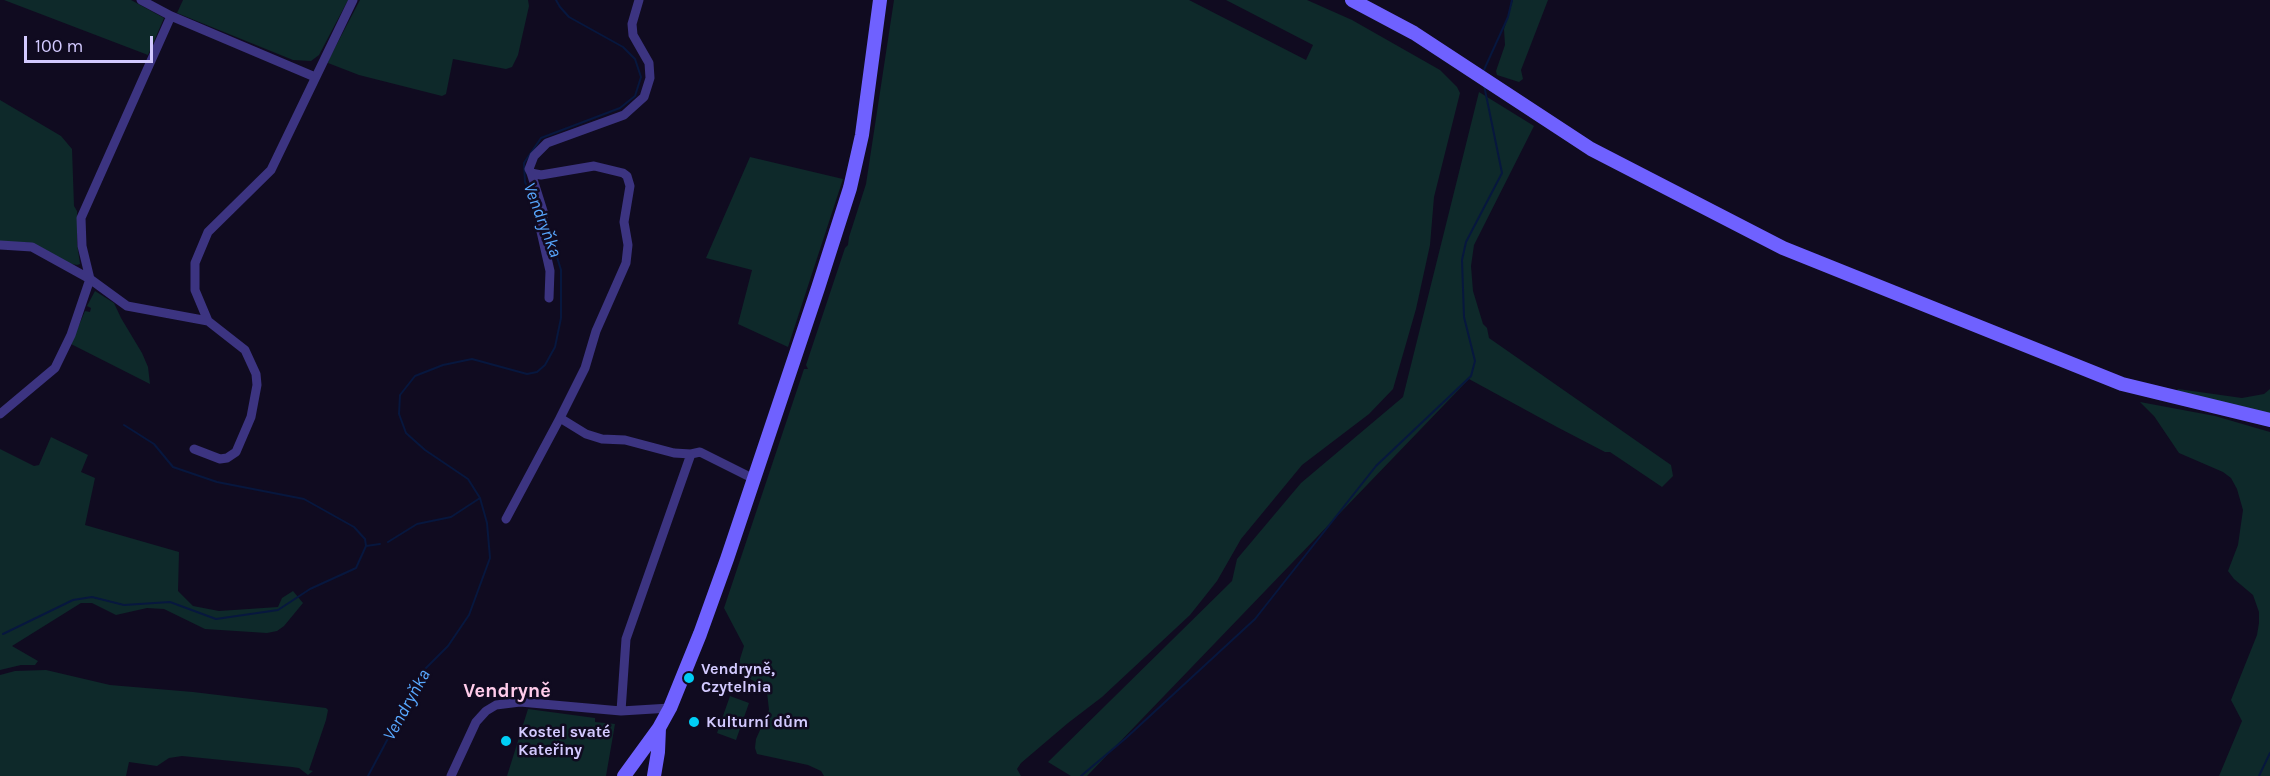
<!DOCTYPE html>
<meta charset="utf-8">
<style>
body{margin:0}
#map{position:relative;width:2270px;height:776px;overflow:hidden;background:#100b20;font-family:Karla,sans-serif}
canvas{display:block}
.scale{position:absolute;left:24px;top:36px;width:129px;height:27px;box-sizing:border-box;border:3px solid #d3caff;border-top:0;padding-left:8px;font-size:18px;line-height:21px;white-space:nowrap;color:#d3caff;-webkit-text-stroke:4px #100b20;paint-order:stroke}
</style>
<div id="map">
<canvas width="2270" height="776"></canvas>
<div class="scale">100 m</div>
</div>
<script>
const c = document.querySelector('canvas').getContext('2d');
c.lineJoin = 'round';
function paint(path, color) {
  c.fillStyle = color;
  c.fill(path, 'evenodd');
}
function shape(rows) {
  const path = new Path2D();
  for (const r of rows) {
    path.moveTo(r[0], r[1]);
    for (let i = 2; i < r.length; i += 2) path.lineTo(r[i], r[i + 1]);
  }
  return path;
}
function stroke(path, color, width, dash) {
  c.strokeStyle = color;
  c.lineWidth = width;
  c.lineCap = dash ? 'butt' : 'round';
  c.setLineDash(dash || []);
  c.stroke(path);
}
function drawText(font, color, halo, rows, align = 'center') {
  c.font = font + ' Karla,sans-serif';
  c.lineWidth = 5;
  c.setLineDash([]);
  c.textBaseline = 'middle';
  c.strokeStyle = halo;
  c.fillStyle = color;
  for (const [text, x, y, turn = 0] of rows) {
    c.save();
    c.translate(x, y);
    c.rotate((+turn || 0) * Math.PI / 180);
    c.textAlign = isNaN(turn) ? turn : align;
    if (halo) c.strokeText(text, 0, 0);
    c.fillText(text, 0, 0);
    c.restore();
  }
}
paint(shape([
 [4,0,131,0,164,18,148,55],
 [183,0,348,0,319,55,311,61,293,60,177,13],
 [360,0,528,0,529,6,518,55,512,67,506,69,453,59,446,94,442,96,359,75,328,63,329,59],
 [894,0,1189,0,1306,60,1313,45,1226,0,1307,0,1352,20,1440,70,1457,87,1460,93,1434,197,1430,245,1416,309,1393,389,1369,414,1302,465,1241,539,1217,581,1190,615,1102,697,1068,723,1021,763,1017,769,1021,776,824,776,821,771,808,765,757,754,755,748,756,739,769,710,767,692,754,681,740,674,740,659,744,646,724,608,804,369,808,369,806,365,845,248,848,245,849,237,866,184],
 [1513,0,1548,0,1521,70,1523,79,1519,82,1497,75,1496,71,1505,45,1504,29],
 [1479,92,1534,126,1474,245,1471,266,1473,291,1483,324,1487,328,1489,338,1671,465,1673,476,1662,487,1610,452,1605,452,1557,427,1469,379,1087,776,1071,776,1048,762,1232,581,1237,559,1301,483,1403,397],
 [0,100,61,136,72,149,74,206,77,211,77,243,80,264,77,265,67,263,26,242,0,242],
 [750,157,843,179,788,347,738,324,752,270,706,258],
 [95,291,114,303,121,318,142,353,148,367,150,384,71,344,85,311,90,312,91,308,87,306],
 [2178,389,2242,398,2264,394,2270,389,2270,415,2175,394],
 [2140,402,2215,416,2270,432,2270,776,2219,776,2242,721,2231,700,2257,635,2259,623,2259,612,2253,595,2234,579,2228,571,2238,545,2243,510,2237,489,2231,478,2223,472,2179,453,2154,416],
 [51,437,88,455,81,472,95,478,85,525,179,552,178,591,193,606,219,611,278,607,282,598,293,591,303,603,284,626,277,631,267,633,205,629,164,609,147,608,116,615,92,603,81,603,12,646,38,661,35,665,21,665,0,670,0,449,34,466,39,465],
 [46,670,110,685,193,692,326,708,328,710,326,720,309,770,313,771,308,775,299,768,292,767,182,756,169,758,157,766,129,762,126,776,0,776,0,675,15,671],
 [730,696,749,703,736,740,717,733],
 [528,709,595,718,595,722,615,724,606,776,507,776]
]), '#0e292a');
stroke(shape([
 [1483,72,1508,17,1512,0],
 [536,204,525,182,524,163,541,138,620,108,635,96,641,77,635,59,623,47,569,17,560,7,556,0],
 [124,425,154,444,173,467,217,482,304,499,354,527,365,539,366,546],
 [388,542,417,524,451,517,480,498],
 [3,634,73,600,92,597,124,605,170,602,216,619,278,610,310,589,356,568,366,546,380,544],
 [368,776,425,669,448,646,469,615,490,558,487,523,480,498,468,479,425,450,406,433,399,414,400,395,415,376,443,365,472,359,527,374,537,372,545,365,555,347,561,318,561,270,546,222],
 [1081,776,1126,738,1255,619,1376,466,1471,376,1475,361,1464,317,1462,260,1466,242,1502,173,1484,85],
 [2259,776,2270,753]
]), '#07173e', 2);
stroke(shape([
 [141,0,171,16,315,77],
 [639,0,632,24,633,35,649,63,650,78,644,97,624,115,547,143,534,156,529,169,531,173,541,175,594,166,623,173,627,176,630,186,624,222,628,245,626,263,596,331,585,368,560,418,586,434,602,439,625,440,674,453,691,454,700,452,754,479],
 [531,173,544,214,540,227,550,271,549,298],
 [0,245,32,247,90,279,82,246,81,218,171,16],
 [208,321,195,290,195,263,208,232,271,170,353,0],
 [0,414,55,368,71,335,90,279,127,306,208,321,245,350,256,374,257,385,251,417,236,452,227,458,220,459,194,449],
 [506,519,560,418],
 [621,711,626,639,691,454],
 [451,776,476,722,486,711,496,705,520,702,621,711,670,708]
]), '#3c3481', 9);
stroke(shape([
 [1352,0,1414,33,1591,149,1783,248,2122,384,2270,420],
 [624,776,659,728,670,708,700,634,727,559,818,288,850,188,862,135,880,0],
 [654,776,658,752,659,728]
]), '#6f61ff', 14);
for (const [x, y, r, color] of [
 [689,678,6,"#00cef5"],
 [694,722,6,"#00cef5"],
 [506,741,6,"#00cef5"]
]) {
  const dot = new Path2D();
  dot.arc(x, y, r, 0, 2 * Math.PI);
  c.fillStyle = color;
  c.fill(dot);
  stroke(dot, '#100b20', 2);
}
drawText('bold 16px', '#d3caff', '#100b20', [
 ["Vendryně,",701,669],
 ["Czytelnia",701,687],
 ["Kulturní dům",706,722],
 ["Kostel svaté",518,732],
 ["Kateřiny",518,750]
], 'left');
drawText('italic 18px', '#58a8ff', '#100b20', [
 ["Vendryňka",542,220,69],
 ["Vendryňka",407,705,-61]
]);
drawText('bold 20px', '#ffccea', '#100b20', [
 ["Vendryně",507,691]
]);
</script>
